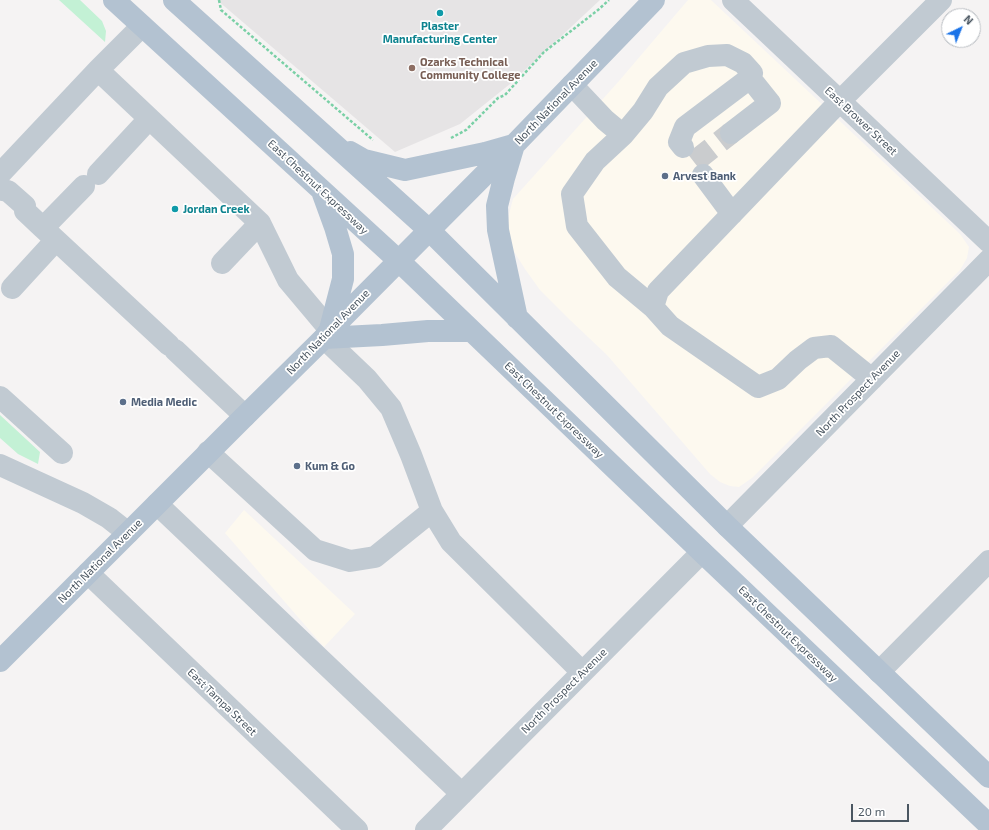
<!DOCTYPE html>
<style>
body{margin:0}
#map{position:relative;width:989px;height:830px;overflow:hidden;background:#f5f3f3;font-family:"Exo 2",sans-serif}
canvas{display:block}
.north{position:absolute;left:941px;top:8px;width:40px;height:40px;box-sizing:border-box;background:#fff;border:1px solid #b7bbc0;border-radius:50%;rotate:43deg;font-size:11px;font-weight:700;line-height:16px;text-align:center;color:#4a5661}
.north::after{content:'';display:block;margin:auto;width:14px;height:18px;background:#1a73e8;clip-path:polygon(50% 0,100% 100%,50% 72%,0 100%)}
.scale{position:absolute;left:851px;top:804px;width:58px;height:18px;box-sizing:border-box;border:2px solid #4a5661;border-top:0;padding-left:5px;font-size:12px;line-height:14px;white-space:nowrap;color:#4a5661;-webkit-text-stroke:3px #fff;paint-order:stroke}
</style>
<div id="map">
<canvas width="989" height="830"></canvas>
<div class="north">N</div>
<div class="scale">20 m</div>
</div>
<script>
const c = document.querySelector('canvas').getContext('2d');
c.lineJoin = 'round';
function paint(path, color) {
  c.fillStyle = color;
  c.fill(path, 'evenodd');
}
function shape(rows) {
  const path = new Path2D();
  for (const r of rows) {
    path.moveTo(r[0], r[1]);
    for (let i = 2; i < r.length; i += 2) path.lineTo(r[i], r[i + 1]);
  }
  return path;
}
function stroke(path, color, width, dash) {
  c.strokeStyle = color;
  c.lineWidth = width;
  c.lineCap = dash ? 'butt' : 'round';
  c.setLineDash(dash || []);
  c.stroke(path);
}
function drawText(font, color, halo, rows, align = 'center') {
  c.font = font + ' "Exo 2",sans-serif';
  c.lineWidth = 3.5;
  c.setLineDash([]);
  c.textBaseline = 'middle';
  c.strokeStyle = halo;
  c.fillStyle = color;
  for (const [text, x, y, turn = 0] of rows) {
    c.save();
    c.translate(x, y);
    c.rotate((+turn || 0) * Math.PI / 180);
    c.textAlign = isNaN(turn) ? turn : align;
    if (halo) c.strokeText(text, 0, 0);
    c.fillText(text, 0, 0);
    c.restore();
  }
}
paint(shape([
 [688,0,711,0,960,234,969,247,967,258,960,270,752,478,739,487,730,486,720,482,710,474,607,355,569,319,540,290,525,269,513,250,507,232,509,214,513,199,619,81],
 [244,510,355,614,324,647,225,533]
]), '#fdf9ef');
paint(shape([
 [217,0,600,0,510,84,460,124,395,152]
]), '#e6e4e5');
paint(shape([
 [59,0,80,0,102,21,106,31,105,42],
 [0,415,40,452,38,464,18,454,0,438]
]), '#c3f1d5');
stroke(shape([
 [694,162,731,133]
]), '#caccce', 22, [22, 11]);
stroke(shape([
 [219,0,221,10,373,140],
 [451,138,466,130,498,98,505,95,544,52,598,10,609,0]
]), '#7ad0a6', 2.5, [3, 2]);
stroke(shape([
 [733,0,989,242],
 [98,70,260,223,288,280,330,330],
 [572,85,605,120,623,135,595,161,572,194,577,226,617,277,653,307],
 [731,133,770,103,750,78],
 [623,135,643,111,658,87,684,63,708,56,727,55,743,63,752,73,750,78,685,127,679,142,683,147],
 [0,174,98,70,142,26],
 [98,174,149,119],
 [703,175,732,214],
 [84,186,43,228,169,345],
 [2,190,8,191,25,206,25,211,43,228],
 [222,263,260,223],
 [12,288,56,240],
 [324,338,367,379,391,408,411,455,432,511,451,542,582,672],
 [175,350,245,416],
 [872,379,831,346,814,348,798,360,778,379,758,387,670,326,653,307,658,291,840,101,941,0],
 [0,397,62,453],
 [208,452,315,550,350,561,375,557,432,511],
 [0,465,83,503,109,518,128,533],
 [157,504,462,794],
 [727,526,989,260],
 [88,573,357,830],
 [879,672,989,561],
 [426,830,702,552]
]), '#c1cad2', 22);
stroke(shape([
 [114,0,399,261,702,552,989,825],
 [174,0,429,230,727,526,989,777],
 [513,148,504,178,497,206,498,230,517,318],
 [350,152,364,160,405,170,485,153,513,145],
 [323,194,335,227,343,254,343,279,330,329],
 [324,338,382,335,428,331,471,331],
 [0,661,245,416,324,338,330,330,514,145,654,0]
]), '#b3c2d1', 22);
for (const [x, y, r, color] of [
 [440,13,4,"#0f9aa8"],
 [412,68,4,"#8d6e63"],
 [665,176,4,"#5c6f8a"],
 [175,209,4,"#0f9aa8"],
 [123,402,4,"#5c6f8a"],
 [297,466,4,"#5c6f8a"]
]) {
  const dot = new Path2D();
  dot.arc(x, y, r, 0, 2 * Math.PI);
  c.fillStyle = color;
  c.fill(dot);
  stroke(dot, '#fff', 1.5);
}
drawText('bold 11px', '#0d838f', '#fff', [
 ["Plaster",440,26],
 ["Manufacturing Center",440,39],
 ["Jordan Creek",183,209,"left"]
]);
drawText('bold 11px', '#785e54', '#fff', [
 ["Ozarks Technical",420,62],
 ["Community College",420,75]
], 'left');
drawText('11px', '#4a5661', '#fff', [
 ["North National Avenue",556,102,-46],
 ["East Brower Street",861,121,43],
 ["East Chestnut Expressway",318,187,43],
 ["North National Avenue",328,332,-46],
 ["North Prospect Avenue",858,393,-46],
 ["East Chestnut Expressway",554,410,44],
 ["North National Avenue",100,561,-45],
 ["East Chestnut Expressway",788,634,44],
 ["North Prospect Avenue",564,691,-45],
 ["East Tampa Street",222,702,44]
]);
drawText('bold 11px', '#4e5e75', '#fff', [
 ["Arvest Bank",673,176],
 ["Media Medic",131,402],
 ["Kum & Go",305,466]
], 'left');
</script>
